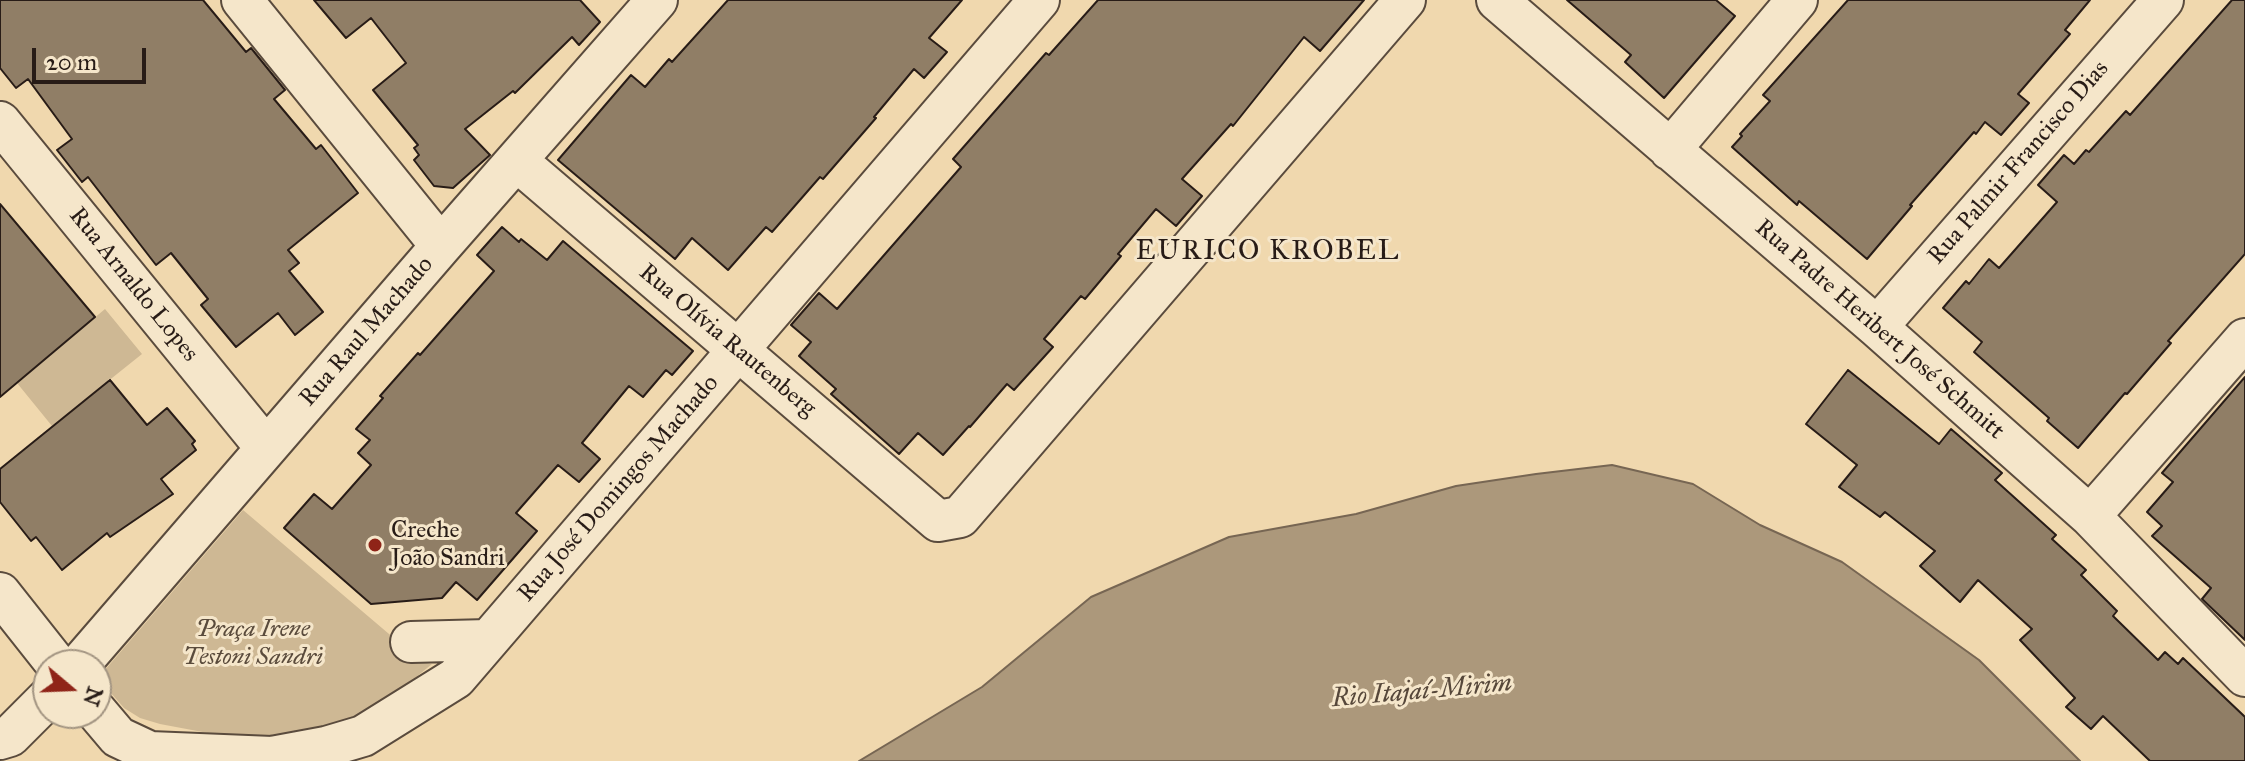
<!DOCTYPE html>
<meta charset="utf-8">
<style>
body{margin:0}
#map{position:relative;width:2245px;height:761px;overflow:hidden;background:#f0d8ae;font-family:"IM FELL Great Primer",serif}
canvas{display:block}
.north{position:absolute;left:32px;top:649px;width:80px;height:80px;box-sizing:border-box;background:#f5e6ca;border:2px solid #a39582;border-radius:50%;rotate:109deg;font-size:22px;font-weight:700;line-height:32px;text-align:center;color:#281c17}
.north::after{content:'';display:block;margin:auto;width:28px;height:36px;background:#8f2418;clip-path:polygon(50% 0,100% 100%,50% 72%,0 100%)}
.scale{position:absolute;left:32px;top:48px;width:114px;height:36px;box-sizing:border-box;border:4px solid #281c17;border-top:0;padding-left:10px;font-size:24px;line-height:28px;white-space:nowrap;color:#281c17;-webkit-text-stroke:6px #f5e6ca;paint-order:stroke}
</style>
<div id="map">
<canvas width="2245" height="761"></canvas>
<div class="north">N</div>
<div class="scale">20 m</div>
</div>
<script>
const c = document.querySelector('canvas').getContext('2d');
c.lineJoin = 'round';
function paint(path, color) {
  c.fillStyle = color;
  c.fill(path, 'evenodd');
}
function shape(rows) {
  const path = new Path2D();
  for (const r of rows) {
    path.moveTo(r[0], r[1]);
    for (let i = 2; i < r.length; i += 2) path.lineTo(r[i], r[i + 1]);
  }
  return path;
}
function stroke(path, color, width, dash) {
  c.strokeStyle = color;
  c.lineWidth = width;
  c.lineCap = dash ? 'butt' : 'round';
  c.setLineDash(dash || []);
  c.stroke(path);
}
function drawText(font, color, halo, rows, align = 'center') {
  c.font = font + ' "IM FELL Great Primer",serif';
  c.lineWidth = 6;
  c.setLineDash([]);
  c.textBaseline = 'middle';
  c.strokeStyle = halo;
  c.fillStyle = color;
  for (const [text, x, y, turn = 0] of rows) {
    c.save();
    c.translate(x, y);
    c.rotate((+turn || 0) * Math.PI / 180);
    c.textAlign = isNaN(turn) ? turn : align;
    if (halo) c.strokeText(text, 0, 0);
    c.fillText(text, 0, 0);
    c.restore();
  }
}
paint(shape([
 [105,309,142,354,52,426,17,383],
 [243,510,422,662,432,664,393,696,355,721,274,739,224,736,160,724,140,718,124,708,104,685,104,671]
]), '#ceb894');
const water = shape([
 [1612,465,1693,484,1760,525,1842,562,1979,660,2080,761,859,761,982,687,1091,597,1229,537,1356,514,1456,486,1536,474,1612,465]
]);
paint(water, '#ac987b');
stroke(water, '#776653', 2);
const building = shape([
 [0,0,203,0,246,52,251,48,285,90,274,99,316,149,321,145,358,193,288,250,299,263,289,271,323,312,295,335,278,313,236,347,201,305,208,299,171,253,156,265,88,177,82,182,57,150,72,139,28,79,16,88,0,68,0,0],
 [314,0,580,0,600,22,579,45,572,37,515,93,513,91,465,129,490,155,453,188,434,186,414,160,419,155,414,148,418,145,373,90,406,63,371,18,346,38,314,0],
 [728,0,962,0,929,38,947,52,924,78,914,69,874,117,876,118,823,179,820,177,772,232,766,227,728,270,692,238,675,259,558,160,631,75,645,87,669,59,672,62,728,0],
 [1098,0,1364,0,1320,51,1304,37,1233,126,1231,124,1182,179,1202,196,1176,226,1156,209,1118,254,1121,256,1085,299,1081,296,1044,339,1053,347,1014,390,1007,384,970,427,969,426,943,455,918,433,899,454,831,394,836,389,799,356,811,342,791,325,819,293,837,309,961,167,953,159,1046,53,1049,55,1098,0],
 [1567,0,1716,0,1735,16,1664,98,1625,62,1631,55,1567,0],
 [1848,0,2090,0,2065,30,2070,34,2018,94,2029,103,2001,135,1985,122,1976,134,1974,132,1910,205,1912,206,1867,259,1799,201,1797,205,1732,147,1742,136,1740,134,1770,101,1763,95,1848,0],
 [2232,0,2245,0,2245,254,2168,341,2171,343,2127,394,2125,393,2078,448,2047,421,2049,418,1974,352,1982,342,1943,308,1966,281,1969,284,1989,259,1999,268,2057,202,2038,185,2064,155,2074,164,2086,150,2089,152,2126,111,2130,115,2232,0],
 [0,204,95,317,0,397,0,204],
 [502,227,519,242,521,239,547,260,563,241,693,351,672,375,666,370,643,397,629,386,582,443,600,459,579,482,558,465,516,513,537,531,477,600,456,582,442,598,371,604,284,528,314,494,332,509,371,465,358,453,370,440,356,429,383,398,380,396,418,353,420,355,494,271,477,255,502,227],
 [1848,370,1939,444,1951,429,2002,473,1995,480,2056,535,2052,539,2086,570,2081,575,2117,611,2113,616,2158,660,2165,652,2178,664,2183,658,2245,717,2245,761,2150,761,2103,716,2091,729,2066,707,2075,698,2020,640,2032,629,1978,580,1960,602,1920,566,1935,551,1885,512,1880,517,1839,487,1857,465,1806,424,1848,370],
 [2245,377,2245,640,2202,599,2211,588,2152,536,2162,526,2147,512,2173,482,2162,473,2245,377],
 [110,380,147,425,167,408,195,441,192,444,196,450,161,479,173,494,110,537,107,533,62,570,36,537,31,541,0,502,0,469,110,380]
]);
paint(building, '#907e66');
stroke(building, '#281c17', 2);
const minor = shape([
 [242,0,441,246],
 [1497,0,1877,327,2090,516,2245,676],
 [0,122,266,448],
 [1670,150,1797,0],
 [517,161,938,521,960,517,1405,0],
 [1877,327,2163,0],
 [2090,516,2245,339],
 [0,593,57,665],
 [411,642,488,640],
 [79,665,441,246,657,0],
 [96,711,118,737,150,752,272,757,326,747,363,736,456,678,1039,0],
 [0,739,10,736,48,698]
]);
stroke(minor, '#5a4b3d', 44);
stroke(minor, '#f5e6ca', 40);
for (const [x, y, r, color] of [
 [375,545,8,"#8f2418"]
]) {
  const dot = new Path2D();
  dot.arc(x, y, r, 0, 2 * Math.PI);
  c.fillStyle = color;
  c.fill(dot);
  stroke(dot, '#f5e6ca', 3);
}
drawText('24px', '#281c17', '#f5e6ca', [
 ["Rua Palmir Francisco Dias",2019,163,-49],
 ["Rua Arnaldo Lopes",133,285,51],
 ["Rua Padre Heribert José Schmitt",1879,330,41],
 ["Rua Raul Machado",367,332,-49],
 ["Rua Olívia Rautenberg",727,341,40],
 ["Rua José Domingos Machado",619,489,-49]
]);
drawText('24px', '#281c17', '#f5e6ca', [
 ["Creche",391,531],
 ["João Sandri",391,559]
], 'left');
drawText('italic 24px', '#5a4b3c', '#f5e6ca', [
 ["Praça Irene",253,630],
 ["Testoni Sandri",253,658]
]);
drawText('italic 26px', '#56473a', '#f5e6ca', [
 ["Rio Itajaí-Mirim",1422,692,-5]
]);
c.letterSpacing = '2px';
drawText('28px', '#281c17', '#f5e6ca', [
 ["EURICO KROBEL",1268,252]
]);
c.letterSpacing = '0px';
</script>
